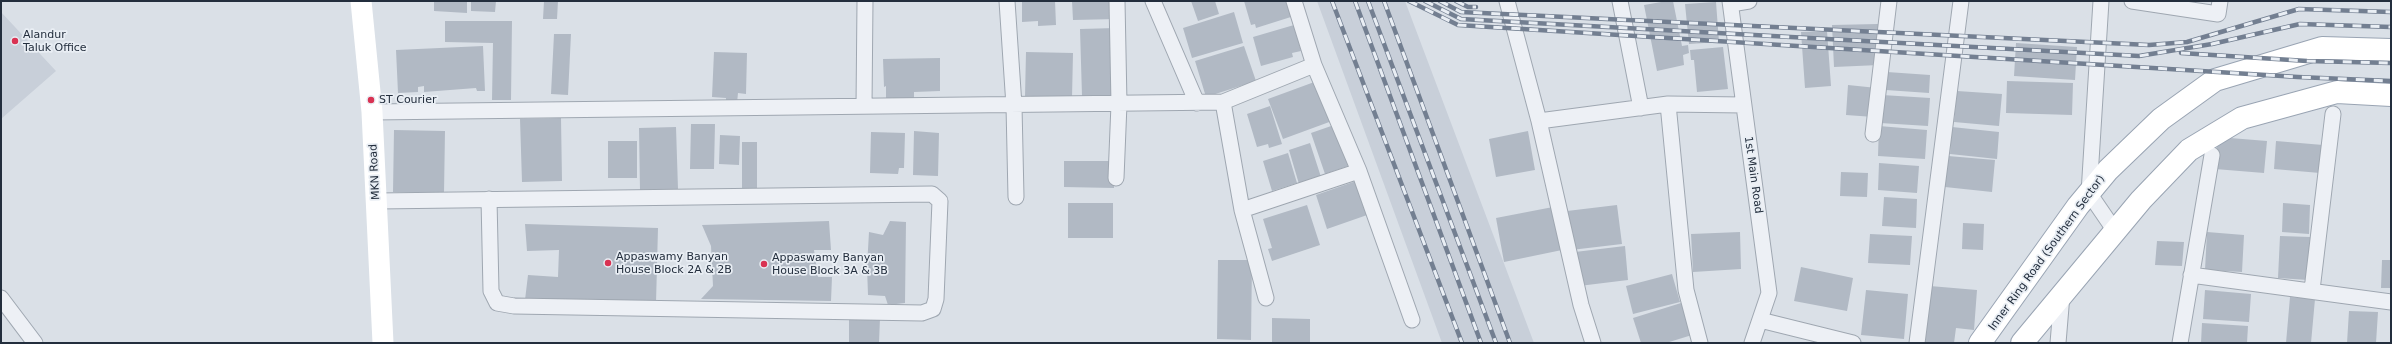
<!DOCTYPE html>
<html>
<head>
<meta charset="utf-8">
<style>
	body { margin:0 }
	#map { position:relative; width:2392px; height:344px; overflow:hidden; background:#dae0e7; font-family:"DejaVu Sans",sans-serif }
	canvas { display:block }
	.frame { position:absolute; inset:0; border:2px solid #232e3d; pointer-events:none }
</style>
</head>
<body>
<div id="map">
<canvas width="2392" height="344"></canvas>
<div class="frame"></div>
</div>
<script>
const g = document.querySelector('canvas').getContext('2d');
g.lineJoin = 'round';
function fill(path, color) { g.fillStyle = color; g.fill(path, 'evenodd'); }
function trace(path, color, width, dash) { g.strokeStyle = color; g.lineWidth = width; g.lineCap = dash ? 'butt' : 'round'; g.setLineDash(dash || []); g.stroke(path); }
function drawText(font, color, halo, rows, align = 'center') {
  g.font = font + ' "DejaVu Sans",sans-serif'; g.lineWidth = 3.5; g.setLineDash([]); g.textBaseline = 'middle'; g.strokeStyle = halo; g.fillStyle = color; for (const [text, x, y, turn = 0] of rows) {
    g.save(); g.translate(x, y); g.rotate((+turn || 0) * Math.PI / 180); g.textAlign = isNaN(turn) ? turn : align; if (halo) g.strokeText(text, 0, 0); g.fillText(text, 0, 0); g.restore();
  }
}
fill(new Path2D(`
	M1317 1H1405L1534 343H1442Z
	M1 12 56 71 1 119Z`), '#c8cfd9');
fill(new Path2D(`
	M434 1H467V13L434 11Z
	M471 1H496L495 12 471 11Z
	M544 1H558L557 19H543Z
	M1022 1H1055L1056 25 1038 26V21L1022 22Z
	M1072 1H1116L1117 19 1073 20Z
	M1191 1H1215L1219 14 1198 21Z
	M1244 1H1290L1294 16 1256 28 1255 24 1251 25Z
	M1667 1H1673L1682 46 1688 45 1689 53 1683 55 1684 65 1657 71 1644 5Z
	M1716 2 1719 42 1689 44 1685 4Z
	M1234 12 1243 43 1192 58 1183 28Z
	M445 21H512L511 100H492L493 43 445 42Z
	M1878 24 1879 65 1834 67 1832 25Z
	M1294 25 1301 51 1292 53 1293 57 1261 66 1253 37Z
	M1116 28 1118 95 1082 96 1080 29Z
	M1827 31 1831 86 1805 88 1801 32Z
	M554 34H571L568 95 551 94Z
	M2016 43 2077 47 2075 80 2014 76Z
	M483 46 485 91H477L476 88 424 92V86L418 87V92L398 93 396 50Z
	M1244 46 1256 81 1206 97 1195 61Z
	M1723 47 1728 89 1697 92 1694 60H1691L1690 50Z
	M714 52 747 53 746 94 738 93 737 103H726V98L712 97Z
	M1026 52 1073 53 1072 98 1025 97Z
	M940 58V91L914 92V98H886V86L884 87 883 59Z
	M1887 72 1930 75 1929 93 1886 90Z
	M1317 81 1332 121 1283 139 1268 99Z
	M2007 81 2073 83 2072 115 2006 113Z
	M1848 85 1877 88 1874 117 1846 115Z
	M1957 91 2002 94 1999 126 1954 122Z
	M1882 95 1930 98 1928 126 1880 123Z
	M1270 106 1282 144 1269 148 1268 144 1257 147 1247 114Z
	M561 118 562 181 522 182 520 119Z
	M691 124H715L714 169H690Z
	M1334 125 1348 166 1325 174 1311 133Z
	M1879 126 1927 130 1925 159 1878 156Z
	M676 127 678 189 640 190 639 128Z
	M1952 127 1999 132 1997 159 1950 154Z
	M394 130 445 131 444 193 393 192Z
	M914 131 939 133 938 176 913 175Z
	M1528 131 1535 170 1496 177 1489 139Z
	M871 132 905 133 904 168H899L898 174 870 173Z
	M720 135 740 136 739 165 719 164Z
	M2218 137 2267 141 2264 173 2215 169Z
	M608 141H637V178H608Z
	M2276 141 2323 145 2320 173 2274 169Z
	M742 142H757V190H742Z
	M1310 143 1321 177 1299 184 1289 150Z
	M1288 153 1297 183 1272 191 1263 161Z
	M1948 156 1995 160 1992 192 1945 187Z
	M1064 161H1115L1114 188 1064 187Z
	M1879 163 1919 166 1917 193 1878 190Z
	M1841 172 1868 173 1867 197 1840 196Z
	M1359 180 1370 214 1327 229 1316 195Z
	M1884 197 1917 199 1916 228 1882 226Z
	M1068 203H1113V238H1068Z
	M2283 203 2310 205 2309 234 2282 232Z
	M1307 205 1320 245 1272 261 1268 249 1272 248 1263 219Z
	M1617 205 1622 244 1571 250 1567 211Z
	M1553 207 1562 250 1504 262 1496 218Z
	M829 221 831 250H814L818 277H832L831 301 701 299 713 286 711 246 702 225Z
	M890 221 906 222 905 303 888 305 885 296 868 295 867 267 869 232 883 235Z
	M1963 223 1984 224 1983 250 1962 249Z
	M525 224 658 228 656 303 525 300 528 275 558 277 559 250 527 251Z
	M1740 232 1741 269 1693 272 1691 234Z
	M2207 232 2244 235 2242 272 2205 270Z
	M1870 234 1912 236 1910 265 1868 263Z
	M2280 236 2310 237 2308 280 2278 278Z
	M2157 241 2184 242 2182 266 2155 265Z
	M1625 246 1628 280 1579 286 1575 252Z
	M1218 260H1252L1251 340 1217 339Z
	M2382 260H2391V288H2381Z
	M1801 267 1853 278 1847 311 1794 301Z
	M1672 274 1680 302 1633 314 1626 286Z
	M1930 286 1977 290 1974 330 1956 328 1954 343H1925Z
	M1866 290 1908 294 1904 339 1861 335Z
	M2205 290 2251 294 2249 322 2203 319Z
	M2290 297 2315 299 2311 343H2286Z
	M1681 303 1692 335 1666 343H1641L1633 318Z
	M2349 311 2378 312 2376 343H2347Z
	M849 317 880 318 879 343H849Z
	M1272 318 1310 319V343H1272Z
	M2202 323 2248 326 2247 343H2201Z`), '#b1b9c4');
const street = new Path2D(`
	M1007 1 1014 106 1016 197
	M1153 1 1197 103
	M1294 1 1314 65 1359 171 1412 320
	M1507 1 1539 121 1581 305 1593 343
	M1620 1 1641 108
	M1730 1 1769 293 1752 343
	M2101 1 2089 193 2115 231
	M2132 1 2218 14 2220 1
	M1731 4 1749 1
	M1223 102 1242 210 1266 298
	M1668 104 1686 290 1700 343
	M864 106 865 1
	M372 112 1223 102 1314 65
	M1539 121 1668 104 1743 105
	M1873 134 1889 1
	M1116 178 1119 104 1117 1
	M377 201 932 194 940 201 936 299 933 309 922 313 514 306 497 303 491 291 489 199
	M1242 210 1359 171
	M2191 275 2391 302
	M2312 290 2333 114
	M1 298 35 343
	M1760 320 1853 343
	M1917 343 1961 1
	M2058 343 2062 295
	M2180 343 2212 155`);
const primary = new Path2D(`
	M1980 343 2078 206 2108 170 2161 119 2215 80 2322 48 2391 50
	M2022 343 2141 200 2189 150 2242 118 2337 92 2391 95`);
trace(street, '#9fa7b1', 17);
trace(primary, '#99a4b3', 24);
trace(street, '#edf0f5', 15);
trace(new Path2D(`
	M361 1 372 112 383 343`), '#fff', 21);
trace(primary, '#fff', 22);
const rail = new Path2D(`
	M1332 1 1462 343
	M1355 1 1481 343
	M1368 1 1496 343
	M1384 1 1510 343
	M1409 1 1458 25 2298 77 2391 81
	M1425 1 1461 19 2139 56 2212 44 2300 24 2391 27
	M1440 1 1461 12 2149 45 2187 42 2299 9 2391 12
	M1456 1 1468 7H1476
	M2181 53 2307 61 2391 63`);
trace(rail, '#737f91', 4.5);
trace(rail, '#e9eef4', 3, [9]);
for (const [x, y, r, color] of [
	[15,41,4,"#d93252"],
	[371,100,4,"#d93252"],
	[608,263,4,"#d93252"],
	[764,264,4,"#d93252"]
]) { const dot = new Path2D(); dot.arc(x, y, r, 0, 2 * Math.PI); g.fillStyle = color; g.fill(dot); trace(dot, '#e9eef4', 1.5); }
drawText('11px', '#232e3d', '#e9eef4', [
	["Alandur",23,35],
	["Taluk Office",23,48],
	["ST Courier",379,100],
	["Appaswamy Banyan",616,257],
	["House Block 2A & 2B",616,270],
	["Appaswamy Banyan",772,258],
	["House Block 3A & 3B",772,271]
], 'left');
drawText('11px', '#232e3d', '#e9eef4', [
	["MKN Road",375,172,-93],
	["1st Main Road",1753,175,82],
	["Inner Ring Road (Southern Sector)",2047,253,-54]
]);
</script>
</body>
</html>
